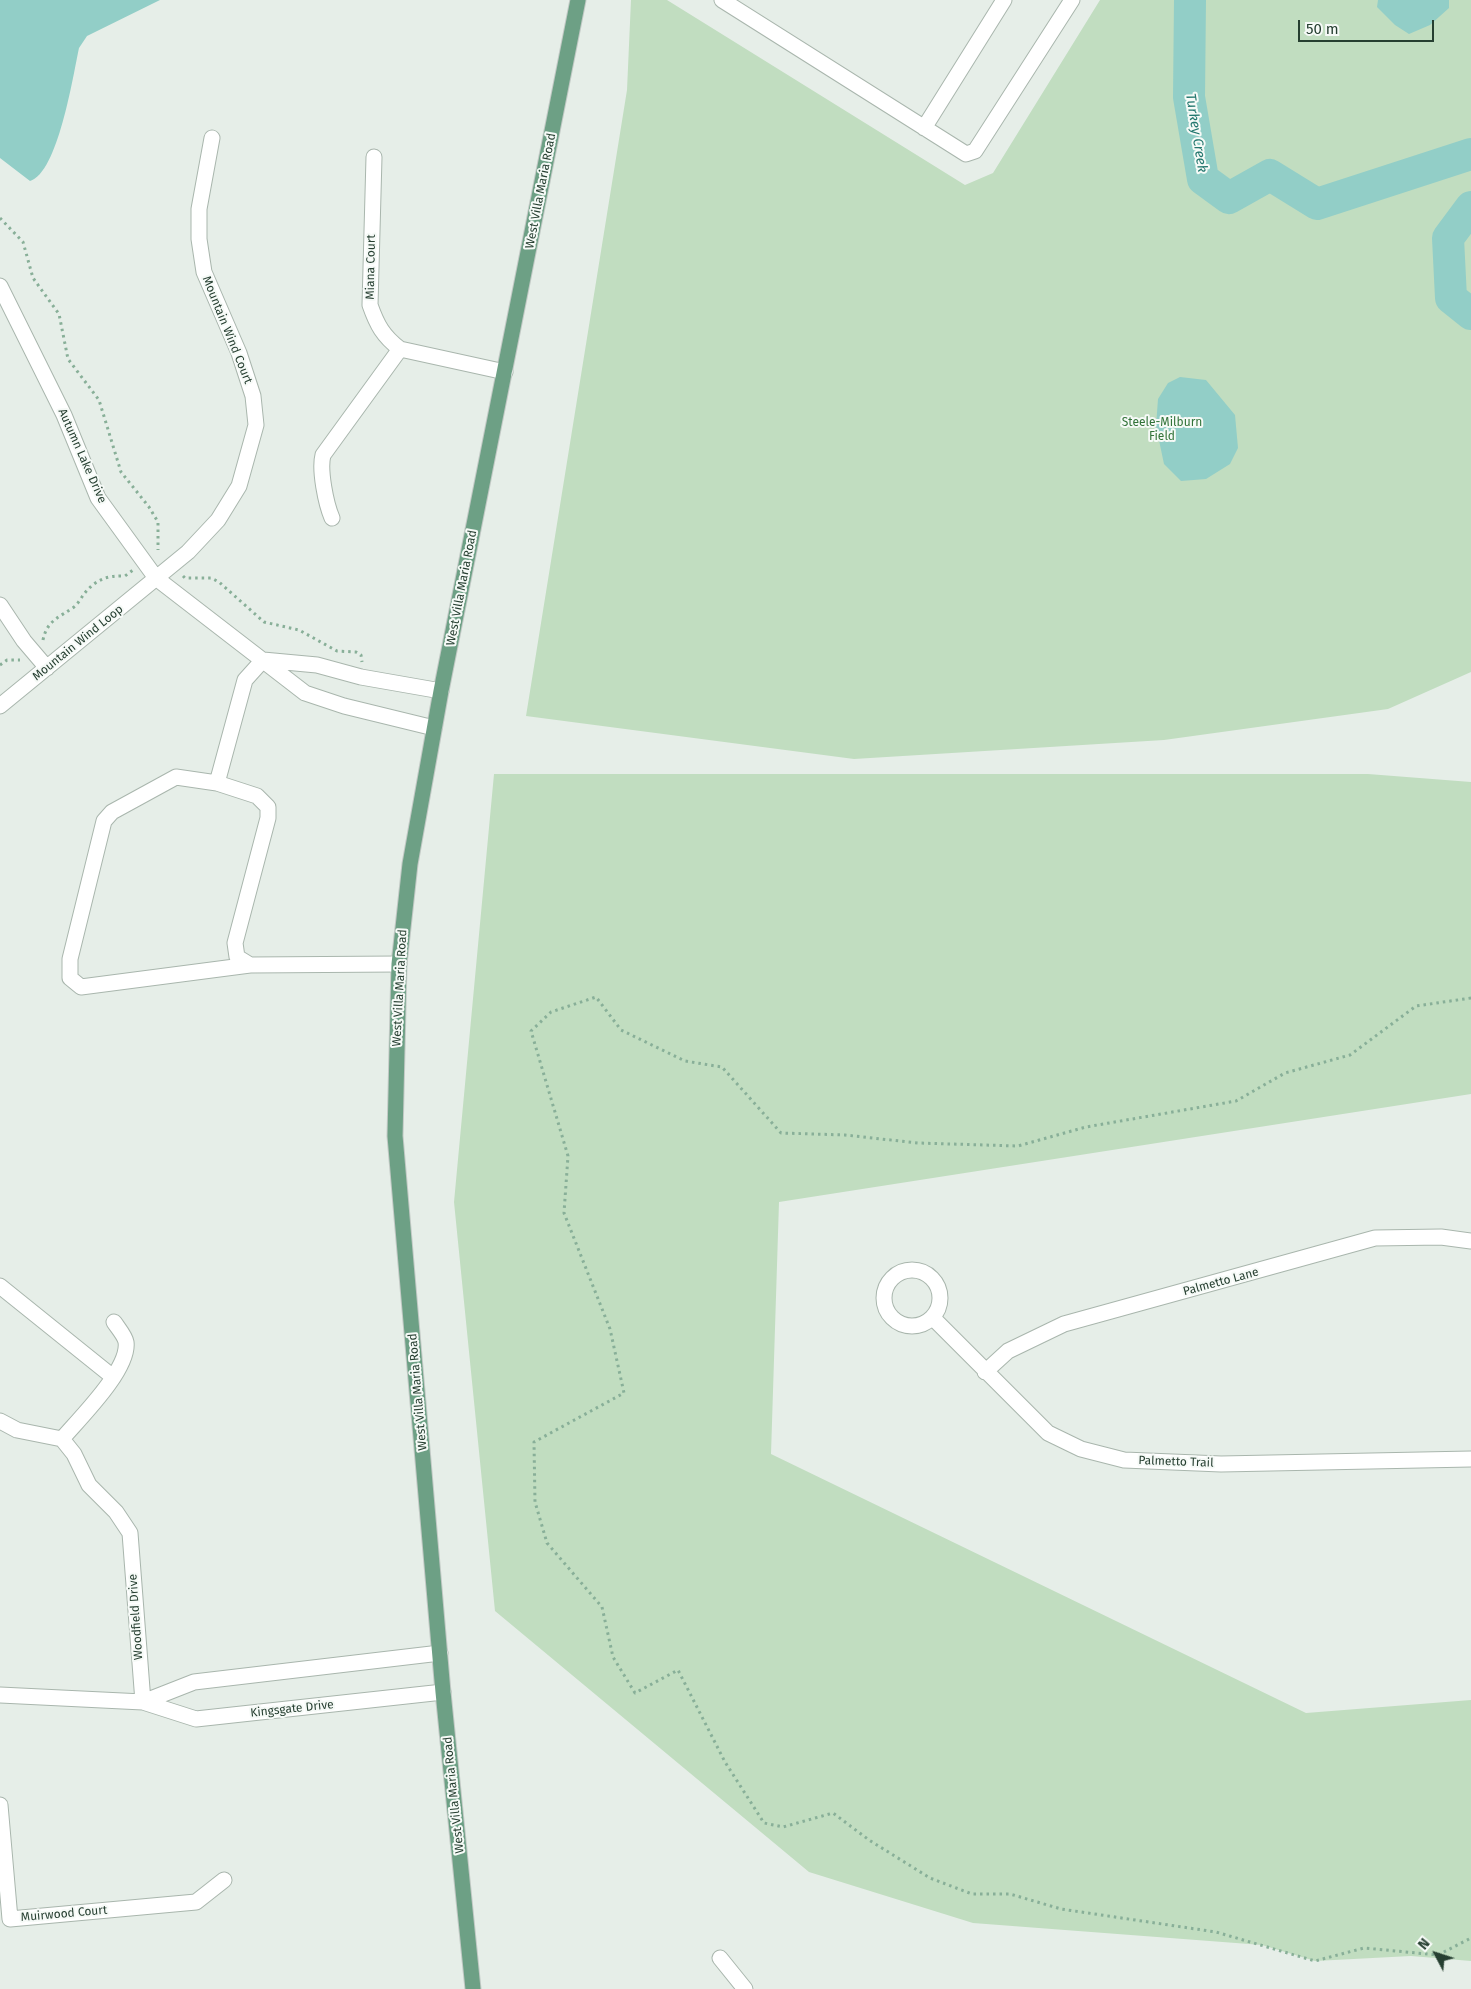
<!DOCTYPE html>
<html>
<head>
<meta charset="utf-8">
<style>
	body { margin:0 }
	#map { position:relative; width:1471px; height:1989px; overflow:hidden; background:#e6eee8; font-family:"Fira Sans",sans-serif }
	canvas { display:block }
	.north { position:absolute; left:1411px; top:1929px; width:50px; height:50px; -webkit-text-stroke:4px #f6faf7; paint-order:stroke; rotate:310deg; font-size:14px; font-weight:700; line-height:20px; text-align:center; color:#263f31 }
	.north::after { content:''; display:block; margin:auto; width:18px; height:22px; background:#263f31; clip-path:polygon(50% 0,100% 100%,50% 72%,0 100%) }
	.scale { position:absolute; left:1298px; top:20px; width:136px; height:22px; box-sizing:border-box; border:2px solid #263f31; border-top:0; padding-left:6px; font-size:15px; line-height:18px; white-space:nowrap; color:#263f31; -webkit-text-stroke:4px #f6faf7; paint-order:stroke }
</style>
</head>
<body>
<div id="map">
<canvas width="1471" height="1989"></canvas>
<div class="north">N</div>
<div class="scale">50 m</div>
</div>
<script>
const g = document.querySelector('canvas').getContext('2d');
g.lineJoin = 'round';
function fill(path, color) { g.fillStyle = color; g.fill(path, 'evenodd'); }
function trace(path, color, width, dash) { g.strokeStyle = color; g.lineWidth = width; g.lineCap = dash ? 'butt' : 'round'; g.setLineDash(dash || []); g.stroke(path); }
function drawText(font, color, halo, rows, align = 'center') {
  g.font = font + ' "Fira Sans",sans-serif'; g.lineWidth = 4; g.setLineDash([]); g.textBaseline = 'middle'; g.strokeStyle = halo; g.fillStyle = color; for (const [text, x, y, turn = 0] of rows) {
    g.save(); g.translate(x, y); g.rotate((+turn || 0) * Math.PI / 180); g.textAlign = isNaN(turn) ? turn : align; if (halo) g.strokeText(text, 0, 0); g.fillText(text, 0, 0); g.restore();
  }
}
fill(new Path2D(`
	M631 0H667L965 185 993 173 1100 0H1471V672L1388 709 1164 740 854 759 526 716 627 90Z
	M494 774H1368L1471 782V1094L779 1202 771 1454 1306 1713 1471 1700V1961L1411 1956 1315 1961 1262 1945 973 1923 809 1872 495 1611 454 1202Z`), '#c1ddc0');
fill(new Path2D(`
	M0 0H160L87 36 79 48C73 76 58 173 30 181L0 158Z
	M1378 0H1449V8L1430 25 1409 34 1395 25 1377 7Z
	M1180 377 1206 380 1235 415 1238 448 1230 464 1206 479 1181 481 1164 464 1156 426 1158 399 1168 383Z`), '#92cec7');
trace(new Path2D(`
	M1190 0 1189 97 1203 179 1229 198 1270 175 1317 204 1471 154
	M1471 207 1448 238 1451 298 1471 314`), '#92cec7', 32);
const minor = new Path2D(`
	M722 0 966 154 975 151 1072 0
	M924 128 1004 0
	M374 157 370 305C377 325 383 336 400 349L505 372
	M0 286 64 415 98 498 156 578 305 693 344 706 434 728
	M332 518C326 504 319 470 323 455L400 349
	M0 605 24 641 47 668
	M263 660 245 680 217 783 257 796 268 807V818L235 943 237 957 250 965 399 964
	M263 660 317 665 361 677 441 691
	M0 706 188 552 218 520 239 486 256 425 253 396 239 353 204 272 199 239V209L212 138
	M217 783 176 777 112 812 104 821 70 959V978L81 987 250 965
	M884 1298a28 28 0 1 1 56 0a28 28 0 1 1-56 0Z
	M0 1286 113 1377
	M933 1318 1048 1433 1081 1449 1124 1460 1221 1464 1471 1459
	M985 1372 1008 1351 1064 1324 1375 1238 1441 1237 1471 1241
	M0 1421 17 1430 62 1439 74 1454 89 1485 116 1512 130 1533 143 1702
	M62 1439C79 1419 130 1369 126 1342 125 1336 118 1328 114 1322
	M0 1695 143 1702 196 1719 443 1692
	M143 1702 194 1682 440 1653
	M0 1805 10 1919 196 1902 224 1880
	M720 1958 745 1989`);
const major = new Path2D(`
	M473 1989 443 1692 395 1136 399 964 410 864 441 691 578 0`);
trace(minor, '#a9b6ad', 17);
trace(major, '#c2c9c5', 17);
trace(new Path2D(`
	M0 218 23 242 33 278 59 314 68 359 99 400 121 472 149 507 158 522V550
	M183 576 185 578H211L219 582 264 622 299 630 337 651 356 652 361 655 362 662
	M43 640C47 620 60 617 74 607 78 604 81 598 84 594 95 580 107 575 125 576L133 570
	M0 665 7 660H20
	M1471 998 1416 1006 1350 1055 1285 1073 1236 1101 1086 1127 1018 1146 918 1143 845 1135 781 1133 722 1067 685 1061 621 1030 596 997 551 1012 531 1031 568 1156 564 1213 610 1329 624 1393 534 1442 535 1502 547 1543 602 1607 613 1657 635 1693 678 1670 725 1762 764 1823 783 1827 833 1813 869 1840 930 1878 972 1894H1010L1061 1909 1216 1932 1315 1961 1364 1948 1438 1955 1471 1938`), '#88af98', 3, [2.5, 4]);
trace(minor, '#fff', 15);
trace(major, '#6da085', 15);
drawText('12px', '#263f31', '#f6faf7', [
	["West Villa Maria Road",541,191,-79],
	["Miana Court",371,267,-89],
	["Mountain Wind Court",227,330,68],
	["Autumn Lake Drive",82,456,66],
	["West Villa Maria Road",462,588,-79],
	["Mountain Wind Loop",78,643,-39],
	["West Villa Maria Road",400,988,-87],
	["Palmetto Lane",1221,1282,-15],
	["West Villa Maria Road",418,1392,-95],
	["Palmetto Trail",1176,1462,2],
	["Woodfield Drive",136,1617,-94],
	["Kingsgate Drive",292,1709,-6],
	["West Villa Maria Road",454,1795,-96],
	["Muirwood Court",64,1914,-5]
]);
drawText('12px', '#327339', '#f6faf7', [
	["Steele-Milburn",1162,423],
	["Field",1162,437]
]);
drawText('italic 14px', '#23776e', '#f6faf7', [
	["Turkey Creek",1196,133,81]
]);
</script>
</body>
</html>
